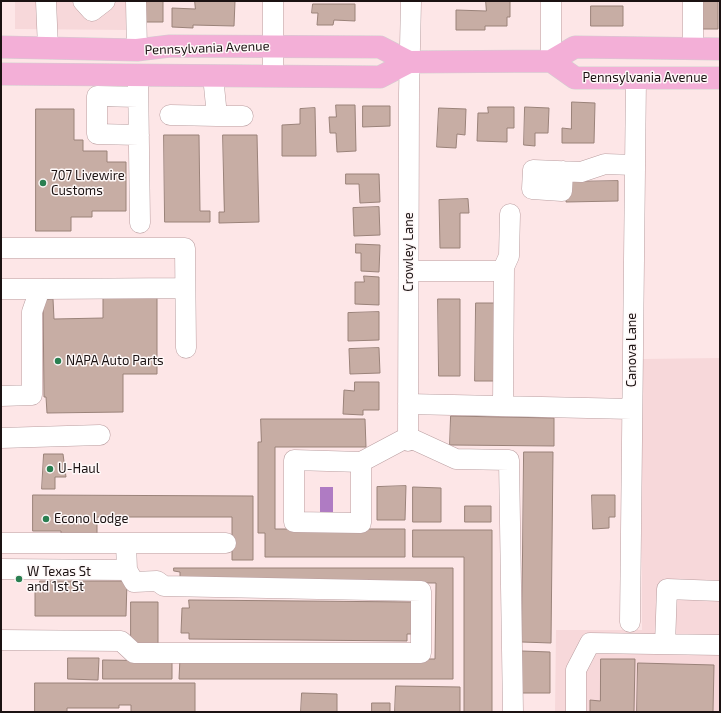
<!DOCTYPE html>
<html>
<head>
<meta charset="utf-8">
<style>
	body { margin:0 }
	#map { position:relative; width:721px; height:713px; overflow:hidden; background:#fde6e7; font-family:"Exo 2",sans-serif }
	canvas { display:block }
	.frame { position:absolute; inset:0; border:2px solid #1b1212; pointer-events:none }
</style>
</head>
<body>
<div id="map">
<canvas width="721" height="713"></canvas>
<div class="frame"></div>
</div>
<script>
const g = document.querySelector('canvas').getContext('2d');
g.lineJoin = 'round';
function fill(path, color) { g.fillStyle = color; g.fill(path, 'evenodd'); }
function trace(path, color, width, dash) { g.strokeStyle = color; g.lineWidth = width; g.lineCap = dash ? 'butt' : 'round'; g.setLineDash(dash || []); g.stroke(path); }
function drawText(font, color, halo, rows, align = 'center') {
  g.font = font + ' "Exo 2",sans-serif'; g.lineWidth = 3; g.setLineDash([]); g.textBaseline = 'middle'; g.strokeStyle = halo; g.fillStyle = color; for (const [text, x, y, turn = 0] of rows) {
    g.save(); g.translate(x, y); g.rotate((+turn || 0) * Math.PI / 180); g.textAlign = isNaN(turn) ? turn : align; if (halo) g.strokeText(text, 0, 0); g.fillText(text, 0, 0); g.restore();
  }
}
fill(new Path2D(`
	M15 1H129V30L15 29Z
	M720 358V712H555L556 630H642L641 359Z`), '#f7d8da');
fill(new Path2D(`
	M320 487H333V514H320Z`), '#af7bc3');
const building = new Path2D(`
	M145 1H163V22H145Z
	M195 1H235L234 26 193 25V28L172 27V8L195 9Z
	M486 1H510V17H507V26H485V30H456V10L486 11Z
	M702 1H718V29H702Z
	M313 4H355V21L334 20 333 25H317L318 13H312Z
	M591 6H623V26H591Z
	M572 102 595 103 594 143H562V128L571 129Z
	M336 105H355L356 151 337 152 336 133H330L329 117H336Z
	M363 106H390V126L363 127Z
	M488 107H514V128H507V142L477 141 478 113H488Z
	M525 107 549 108 548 133H535V146L524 145Z
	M315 108 316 156H282V125L300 124V109Z
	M439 108 466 109 465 135 457 134 456 148 437 147Z
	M36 109H74V140H83V151H107V162H126V211H92V217H71V231H36Z
	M164 135H199L200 211H210V222H165Z
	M223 135H257L259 222 219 223V212H224Z
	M346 174H379L380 202 360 203 359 184H346Z
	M618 181V201L566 202V182Z
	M468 199 469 213H460V248H440L439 200Z
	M379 207 380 235 354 236 353 208Z
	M356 244 380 245 379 272 361 271V253H356Z
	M364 276 379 277V305L355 304V282H364Z
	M157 297V374H123V412L47 413 46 397H44L43 300 53 299 54 319 103 318V298Z
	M438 299H460V376H439Z
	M476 303H496V381H475Z
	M379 312V340L348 341V313Z
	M379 348 380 373 350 374 349 349Z
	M355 382H379V410H363V415L343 414 344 390 354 391Z
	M451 416 554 418V446L450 445Z
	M261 419H365L366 447H275V529H405V557H265V533H258V442H261Z
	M524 452H553L551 643 522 642Z
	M44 454H63L66 477H55V489H42Z
	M406 486 405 520H377V487Z
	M413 487 441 488V522H413Z
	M33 495 253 496V560H232V517H97V537L61 534V531H33Z
	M592 495H615V517H609V528L593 529Z
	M465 506H491V522H465Z
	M413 530H492V712H464V557H413Z
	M174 568H453V679H179L180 658 435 659 436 583 180 582V572L174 571Z
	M40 581H127L126 616H35V590H40Z
	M189 600 413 602V634H407V641L189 639V633H181L182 608H189Z
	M131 602H158V644H131Z
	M522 651 550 652V693H522Z
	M68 658H99L98 680 68 679Z
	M601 659H635L634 712H590V700L600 701Z
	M103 660 172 661V679H103Z
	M638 663 714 665 713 712H637Z
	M35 683H195V712H131V705H119V708H67V712H35Z
	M396 686 460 687V712H395Z
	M302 693 337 694V712H301Z
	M372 703H390V712H372Z`);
fill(building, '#c7ada4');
trace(building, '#9a8279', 1);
const minor = new Path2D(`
	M46 1 48 48
	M83 1 92 11 105 1
	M136 1 137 50
	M693 48V1
	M551 61V1
	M138 75 140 223
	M213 76 217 116H243
	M273 76V1
	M138 97 97 96V134L139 135
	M170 115 217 116
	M563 171 562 191 532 189 533 170 581 172 605 164 634 165
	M1 248H185L186 348
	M409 271H504
	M1 289H40L32 312V395L1 396
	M40 289 185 288
	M408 404 632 409
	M503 406 504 267 509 256 510 214
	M1 438 100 435
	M408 441 409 93 411 1
	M361 462V523L294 522V460L361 462 408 437 456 459 509 460 513 712
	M1 543H226
	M1 569 127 570
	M630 622 636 78
	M1 640 121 641 134 653H421V591L164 586 157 581 134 582 127 570 126 543
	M665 644 667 589 720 591
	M576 712V670L590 643 720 645`);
const major = new Path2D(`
	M1 47 137 50 170 46 380 47 409 62
	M551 61 575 78H720
	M1 74 380 77 409 62 551 61 575 47 720 49`);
trace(minor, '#ba9ea0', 21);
trace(major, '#d1d0d0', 23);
trace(minor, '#fff', 20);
trace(major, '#f3afd7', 22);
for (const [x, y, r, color] of [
	[43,183,4,"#2a7f51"],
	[58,361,4,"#2a7f51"],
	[50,469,4,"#2a7f51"],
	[46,519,4,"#2a7f51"],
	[19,579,4,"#2a7f51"]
]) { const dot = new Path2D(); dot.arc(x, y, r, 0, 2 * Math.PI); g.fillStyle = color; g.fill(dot); trace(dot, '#fef8f8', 1.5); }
drawText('13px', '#1b1212', '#fef8f8', [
	["Pennsylvania Avenue",207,48,-2],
	["Pennsylvania Avenue",645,78],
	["Crowley Lane",409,252,-90],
	["Canova Lane",632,350,-90]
]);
drawText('13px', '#1b1212', '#fef8f8', [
	["707 Livewire",51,176],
	["Customs",51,191],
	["NAPA Auto Parts",66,361],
	["U-Haul",58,469],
	["Econo Lodge",54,519],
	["W Texas St",27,572],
	["and 1st St",27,587]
], 'left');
</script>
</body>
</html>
